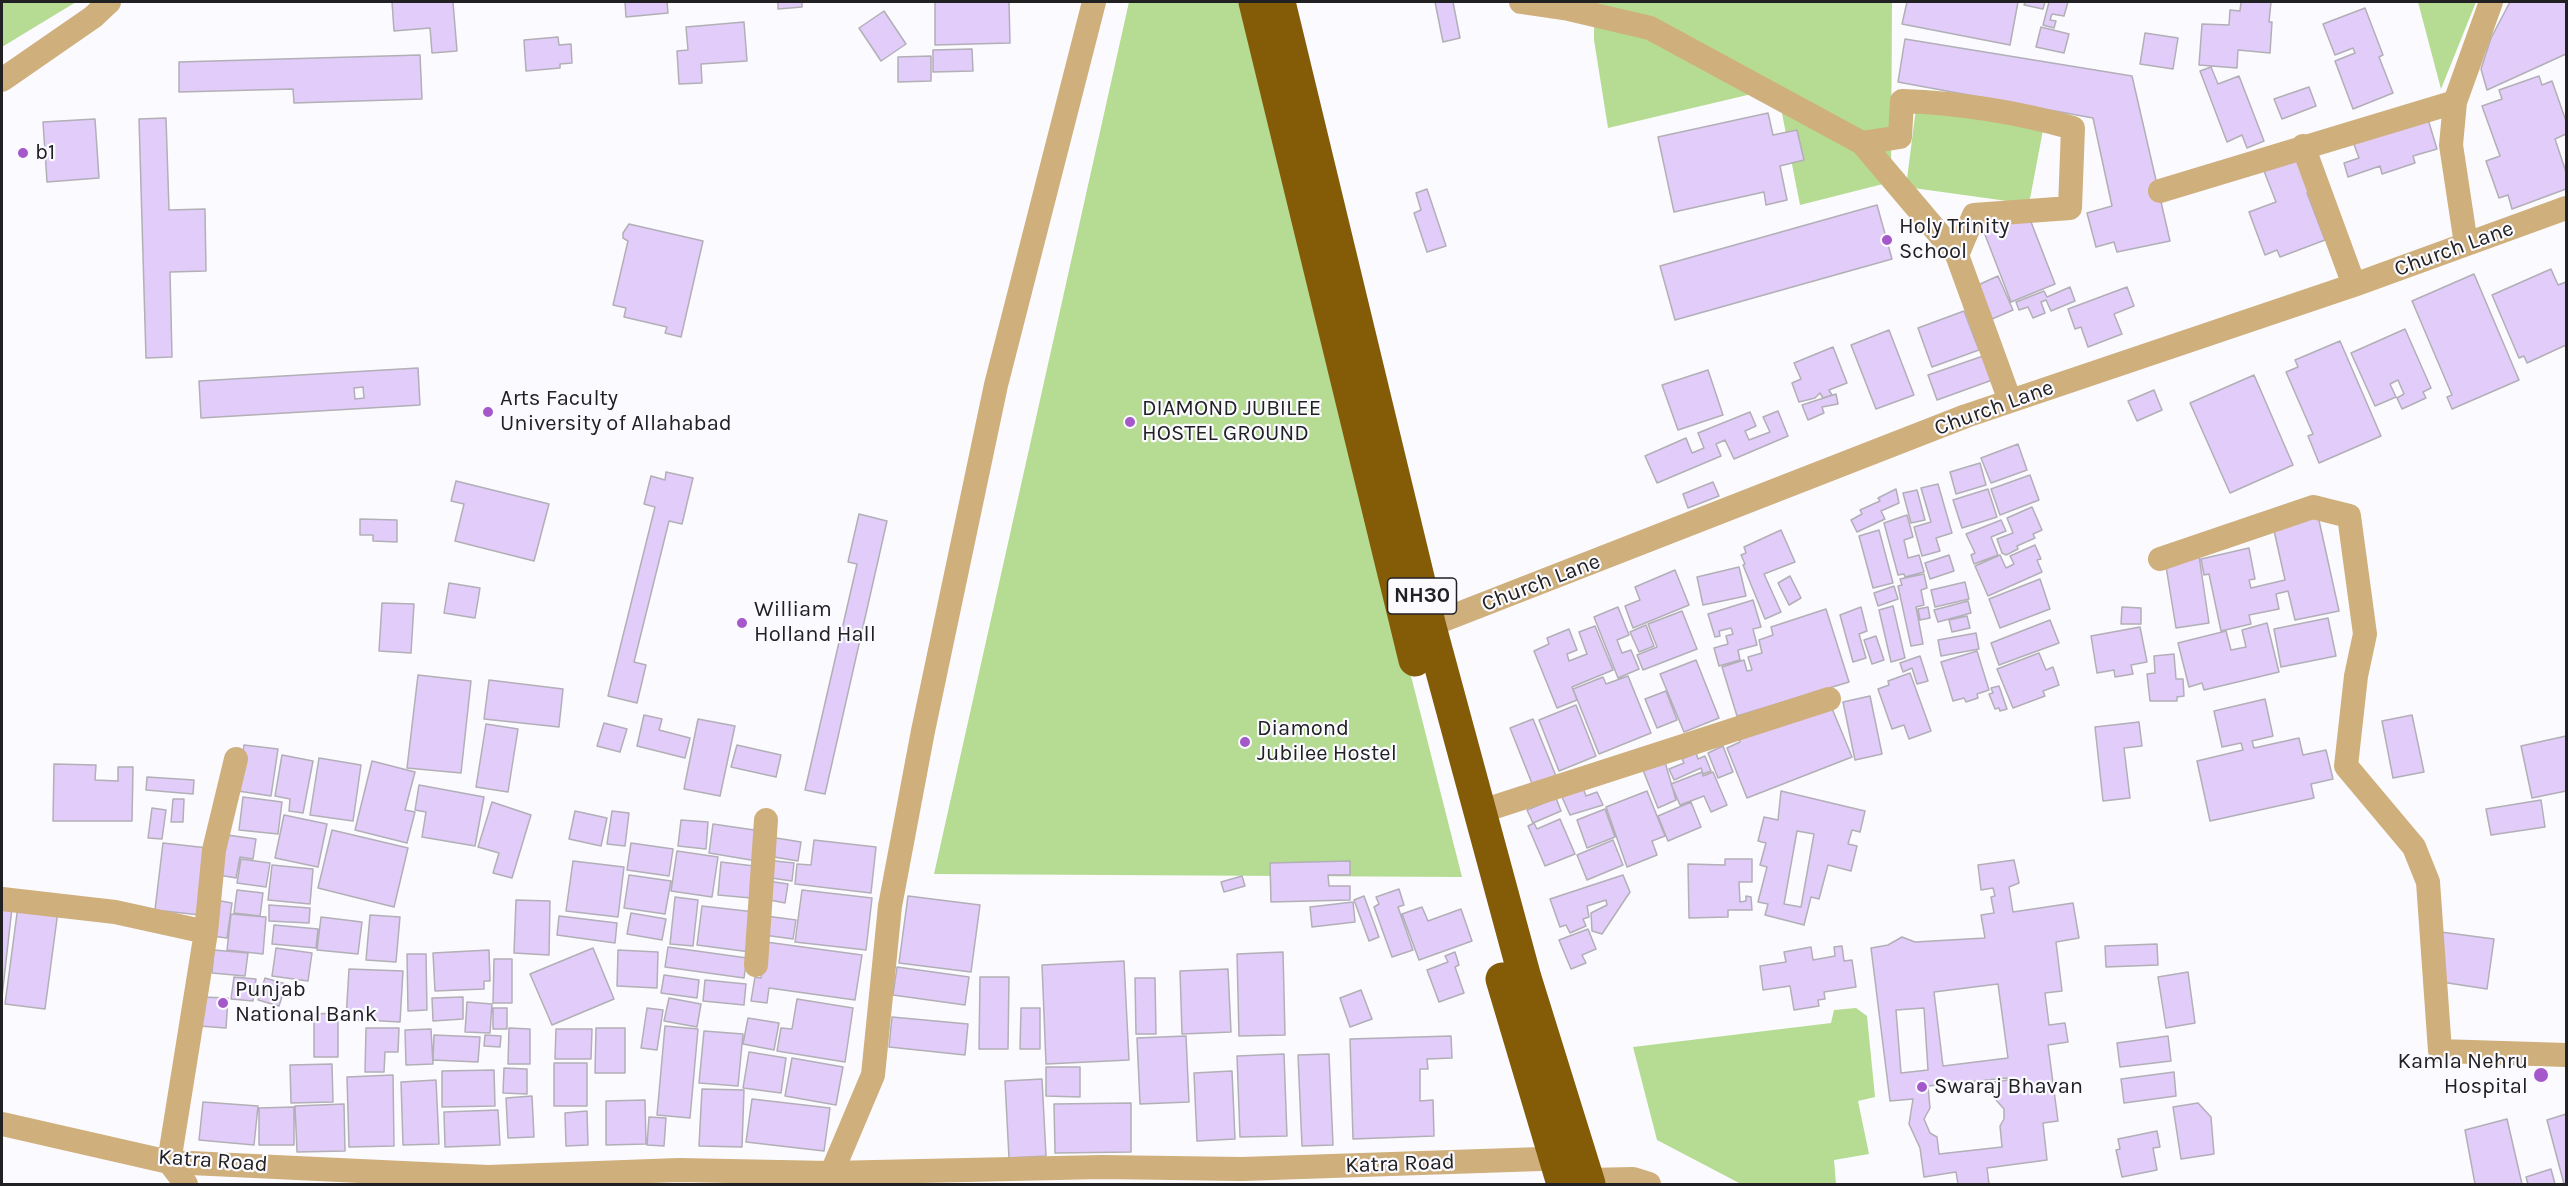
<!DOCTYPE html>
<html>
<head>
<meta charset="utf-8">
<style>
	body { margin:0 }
	#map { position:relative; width:2568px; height:1186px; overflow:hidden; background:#fbfaff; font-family:Karla,sans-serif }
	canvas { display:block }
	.frame { position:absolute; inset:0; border:3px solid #212023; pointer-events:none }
</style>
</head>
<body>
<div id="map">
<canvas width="2568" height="1186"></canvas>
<div class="frame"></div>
</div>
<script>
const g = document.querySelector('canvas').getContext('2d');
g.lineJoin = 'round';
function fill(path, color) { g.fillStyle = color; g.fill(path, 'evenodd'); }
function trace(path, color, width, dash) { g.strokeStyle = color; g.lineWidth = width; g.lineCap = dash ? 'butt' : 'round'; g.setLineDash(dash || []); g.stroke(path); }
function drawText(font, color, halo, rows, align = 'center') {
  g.font = font + ' Karla,sans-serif'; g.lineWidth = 4.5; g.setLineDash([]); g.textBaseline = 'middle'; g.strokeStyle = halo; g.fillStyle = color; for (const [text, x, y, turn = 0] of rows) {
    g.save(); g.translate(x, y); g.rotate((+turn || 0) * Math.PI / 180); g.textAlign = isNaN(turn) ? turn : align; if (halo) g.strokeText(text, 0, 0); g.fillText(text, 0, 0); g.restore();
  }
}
fill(new Path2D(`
	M2 2H76L2 47Z
	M1129 2H1240L1462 877 934 874Z
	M1594 2H1892L1891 182 1800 205 1777 88 1608 128 1594 40Z
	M2418 2H2476L2441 89Z
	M1916 108 2043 130 2029 204 1906 187Z
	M1856 1008 1867 1016 1875 1097 1858 1101 1869 1154 1834 1160 1836 1184H1741L1657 1140 1633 1047 1831 1023 1834 1010Z`), '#b5dc92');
const building = new Path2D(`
	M392 2H453L457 51 432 53 430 28 394 31Z
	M625 2H667L668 13 626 17Z
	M778 2H802V7L778 9Z
	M935 2H1009L1010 43 935 45Z
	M1435 2H1453L1460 38 1443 42Z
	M1907 2H2018L2010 45 1902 24Z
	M2025 2H2045L2043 9 2024 5Z
	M2049 2H2068L2064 16 2052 14 2050 20 2056 21 2054 28 2043 25Z
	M2241 2H2271L2269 22H2272L2270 53 2238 50 2237 68 2199 65 2202 24 2229 25 2230 10 2240 11Z
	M2510 2H2566V54L2487 90 2481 69 2491 38Z
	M2365 8 2383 55 2379 57 2393 93 2353 109 2335 61 2355 53 2353 48 2335 55 2323 24Z
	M884 11 906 44 881 61 859 28Z
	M744 22 747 61 701 64 702 83 679 84 677 51 688 50 686 27Z
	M2041 27 2069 34 2064 53 2036 47Z
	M2145 33 2178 38 2173 69 2140 64Z
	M558 37 559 45 571 44 572 63 560 64V68L526 71 524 40Z
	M1905 39 2132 76 2170 241 2117 252 2114 242 2096 247 2087 213 2112 206 2093 118 1898 82Z
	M972 49 973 71 933 72V50Z
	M420 55 422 99 294 103 293 89 179 92V62Z
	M931 56V81L898 82V57Z
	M2211 67 2218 84 2239 76 2264 141 2247 148 2242 135 2227 142 2200 71Z
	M2539 76 2542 85 2552 81 2566 121V134L2555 139 2566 172V189L2512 209 2508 195 2499 198 2486 161 2500 156 2482 106 2502 99 2499 90Z
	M2309 87 2316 106 2282 119 2274 99Z
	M1768 113 1773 135 1797 130 1804 160 1780 166 1787 200 1766 205 1764 192 1674 212 1658 137Z
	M2427 116 2437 149 2413 156 2415 163 2382 174 2380 166 2348 177 2344 163 2359 158 2352 139Z
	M166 118 169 210 205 209 206 271 170 272 172 357 146 358 139 119Z
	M95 119 99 178 47 182 43 122Z
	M2297 158 2315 190 2307 193 2325 240 2280 257 2277 250 2265 255 2249 212 2276 202 2264 171Z
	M1427 189 1446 246 1427 252 1414 213 1421 210 1416 193Z
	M1877 205 1892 259 1675 320 1660 266Z
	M2026 209 2055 284 2011 302 1982 227Z
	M629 224 703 241 681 337 665 333 667 327 624 317 626 308 613 305 628 241 623 238V233Z
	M2551 269 2558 285 2566 282V345L2527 363 2524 356 2519 358 2492 295Z
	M2474 274 2519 380 2452 409 2447 397 2452 395 2412 301Z
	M1998 276 2013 310 1992 319 1978 285Z
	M2070 287 2075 301 2051 311 2046 300 2041 302 2045 313 2033 318 2028 307 2019 310 2016 302 2044 291 2047 297Z
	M2127 287 2134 306 2114 314 2122 334 2088 347 2081 327 2075 329 2068 309Z
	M1964 311 1979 350 1932 367 1918 328Z
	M2405 329 2431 388 2423 392 2426 398 2402 409 2397 398 2404 394 2398 380 2390 384 2396 397 2375 406 2351 353Z
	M1889 330 1914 395 1876 409 1851 345Z
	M2340 341 2381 436 2319 463 2308 436 2313 434 2286 372 2298 367 2295 360Z
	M1833 347 1847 383 1829 390 1832 395 1823 398 1820 393 1815 398 1799 402 1792 383 1801 379 1794 363Z
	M1986 355 1995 379 1937 400 1928 375Z
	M418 368 420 405 201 418 199 381ZM363 387 364 398 355 399 354 388Z
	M1708 370 1723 415 1678 430 1662 385Z
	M2254 375 2293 465 2230 493 2190 403Z
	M2154 390 2162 410 2137 421 2128 401Z
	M1836 394 1838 404 1822 407 1824 413 1808 420 1802 405Z
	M1778 411 1788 436 1734 459 1725 440 1716 444 1721 456 1657 483 1645 456 1686 438 1692 453 1704 448 1698 433 1750 412 1756 426 1745 431 1749 440 1770 432 1763 417Z
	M2018 444 2027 470 1991 483 1981 458Z
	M1980 463 1986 485 1956 494 1950 472Z
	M666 472 693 478 682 524 669 521 634 662 646 665 637 703 608 696 655 507 644 504 651 476 665 480Z
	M2030 475 2039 500 2000 515 1991 489Z
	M456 481 549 504 534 561 455 541 464 504 451 501Z
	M1713 482 1719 496 1688 508 1683 494Z
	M1938 484 1952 533 1936 538 1940 551 1922 556 1914 527 1931 522 1921 488Z
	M1896 489 1899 503 1881 511 1885 519 1857 532 1851 520 1862 514 1860 510 1880 501 1878 498Z
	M1988 489 1997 517 1962 528 1953 500Z
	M1917 490 1925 520 1911 523 1903 493Z
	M2032 507 2042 530 2033 534 2035 538 2017 546 2018 549 2006 555 2002 553 1997 539 2013 533 2007 518Z
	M859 514 887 521 825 794 805 790 857 564 848 562Z
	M1907 515 1913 537 1904 540 1908 558 1919 555 1924 572 1905 577 1904 574 1898 575 1884 523Z
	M2318 516 2339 611 2295 620 2288 591 2276 594 2279 609 2249 615 2251 624 2221 631 2209 574 2204 575 2201 559 2249 548 2255 579 2249 580 2251 588 2285 580 2273 526Z
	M360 519 397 520V542L373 541V535H360Z
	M2001 520 2006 531 1991 537 1998 555 1974 564 1971 555 1975 553 1966 534Z
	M1781 530 1795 562 1764 574 1781 612 1765 619 1743 565 1745 564 1741 555 1746 553 1744 547Z
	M1879 530 1893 583 1873 588 1859 536Z
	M2035 545 2041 559 2037 560 2042 572 1988 596 1975 566 2000 555 2006 568 2014 564 2010 556Z
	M2163 548 2199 556 2209 623 2176 628Z
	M1949 555 1954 571 1930 579 1925 563Z
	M1739 567 1746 596 1703 605 1697 577Z
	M1675 570 1689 605 1633 628 1625 606 1640 600 1635 587Z
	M1924 574 1927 588 1921 590 1924 605 1916 607 1923 644 1911 646 1898 586 1902 585 1900 579Z
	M1790 576 1801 598 1789 605 1778 583Z
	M2040 579 2050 609 2000 628 1989 599Z
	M1965 582 1969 599 1935 607 1931 590Z
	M449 583 480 588 475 618 444 613Z
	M1894 586 1898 599 1878 606 1874 593Z
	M1753 600 1761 627 1753 629 1757 645 1738 650 1740 660 1719 666 1714 648 1728 644 1726 636 1733 634 1731 628 1719 631 1720 636 1715 637 1708 614Z
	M1968 601 1971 613 1938 622 1934 610Z
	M382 603 414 604 411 653 379 651Z
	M1893 606 1905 658 1891 662 1879 610Z
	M1618 607 1629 635 1617 640 1622 653 1631 650 1639 669 1618 678 1594 617Z
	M1861 607 1867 631 1859 634 1866 658 1853 662 1840 615Z
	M1928 607 1930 618 1920 620 1918 609Z
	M2122 607 2141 608V624H2121Z
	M1826 609 1849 682 1737 716 1722 667 1744 660 1747 671 1752 670 1748 657 1762 653 1759 640 1773 635 1771 627Z
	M1682 611 1697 649 1643 670 1637 655 1657 647 1648 624Z
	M1967 616 1970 628 1952 632 1949 620Z
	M2328 618 2336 656 2281 667 2274 629Z
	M2050 620 2059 643 1999 665 1991 643Z
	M2267 623 2279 672 2204 690 2202 683 2189 687 2178 643 2226 631 2231 650 2246 647 2242 630Z
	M1646 625 1654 646 1639 652 1630 632Z
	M1595 626 1613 670 1572 687 1577 700 1557 708 1534 651 1549 644 1547 638 1569 629 1577 650 1567 654 1569 661 1587 654 1579 632Z
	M2140 627 2147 662 2131 665 2133 674 2115 677 2114 670 2097 673 2091 636Z
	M1976 633 1979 649 1941 656 1938 640Z
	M1876 636 1884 660 1872 664 1864 640Z
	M1977 651 1989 690 1977 694 1978 698 1966 702 1964 698 1953 701 1941 662Z
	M2039 653 2046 670 2053 667 2059 685 2043 691 2045 696 2013 708 1997 669Z
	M2174 654 2176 679H2183L2184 696 2177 697V701H2150L2147 674 2155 673 2154 656Z
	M1920 656 1928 681 1917 684 1912 668 1903 672 1900 663Z
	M1696 660 1719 718 1684 732 1660 674Z
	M1910 673 1931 731 1909 739 1904 725 1892 729 1878 689 1889 685 1888 681Z
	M418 675 471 681 461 773 407 768Z
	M1628 676 1651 733 1599 754 1573 689 1603 677 1606 684Z
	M489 680 563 689 559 727 484 719Z
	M1999 686 2007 709 2000 711 1999 708 1995 709 1989 694 1993 693 1991 688Z
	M1666 691 1677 720 1657 728 1645 699Z
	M1870 696 1882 754 1855 760 1843 702Z
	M2265 699 2273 736 2252 741 2254 748 2299 738 2303 755 2326 750 2333 779 2311 784 2314 798 2210 821 2197 761 2243 750 2241 743 2222 747 2214 711Z
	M1576 705 1596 756 1559 771 1539 720Z
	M1831 706 1852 757 1747 798 1727 748 1740 742 1739 738Z
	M644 715 662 719 659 730 690 738 685 758 637 746Z
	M2412 715 2424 772 2393 778 2382 721Z
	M698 719 735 726 720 796 684 789Z
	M1533 719 1558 781 1535 791 1510 728Z
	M2139 722 2142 746 2124 748 2130 798 2103 801 2095 727Z
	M604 723 627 729 620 752 597 746Z
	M486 724 518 729 508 792 476 787Z
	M2566 736V791L2532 798 2521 746Z
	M244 745 278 749 271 796 238 791Z
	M737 745 781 755 776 777 731 767Z
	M1723 746 1733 772 1718 778 1708 753Z
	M1696 753 1698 759 1705 756 1711 771 1703 774 1701 768 1674 780 1669 769 1684 763 1682 759Z
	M282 755 313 761 303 813 289 811 290 799 275 796Z
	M319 758 361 765 353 821 310 815Z
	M372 761 415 772 405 810 415 812 407 843 355 830Z
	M1665 762 1676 800 1658 808 1643 770Z
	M54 764 96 765 95 780 118 781V767H133L132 821H53Z
	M1702 772 1703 776 1713 772 1727 805 1711 812 1704 796 1680 805 1671 784Z
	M147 777 194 780 193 794 146 790Z
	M419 785 484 797 475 846 422 837 426 812 415 810Z
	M1583 788 1586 796 1597 792 1603 805 1570 815 1562 797Z
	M1647 791 1665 836 1652 841 1657 855 1627 867 1606 807Z
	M1781 791 1865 811 1860 832 1852 830 1848 844 1857 846 1851 871 1828 865 1819 899 1811 897 1804 925 1765 915 1768 904 1758 902 1767 867 1760 865 1766 843 1758 841 1764 817 1778 820ZM1797 831 1814 834 1801 907 1784 904Z
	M243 797 282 802 278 834 239 830Z
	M1556 798 1561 811 1533 823 1527 810Z
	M173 799H184L183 822H171Z
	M2541 800 2545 827 2491 835 2486 809Z
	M492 802 531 815 512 878 493 873 499 853 478 847Z
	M1691 802 1701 827 1668 841 1658 816Z
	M152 808 166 810 162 839 148 838Z
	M1605 809 1615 837 1587 848 1577 820Z
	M575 811 607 818 601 846 569 839Z
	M612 811 629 813 625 846 607 844Z
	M284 815 327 824 318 867 275 858Z
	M1560 819 1575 854 1545 866 1528 826 1534 823 1537 829Z
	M681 820 708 822 706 849 678 846Z
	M713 824 761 831 757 861 709 853Z
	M332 830 408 848 394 907 318 888Z
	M220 834 256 839 253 859 240 857 236 878 213 874Z
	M770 837 801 842 798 861 768 856Z
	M814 840 876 847 871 893 795 884 797 864 811 865Z
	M1613 840 1623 865 1587 880 1577 855Z
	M163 843 208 848 200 915 155 910Z
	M631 843 673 849 669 876 627 870Z
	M677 851 718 857 712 897 671 891Z
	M241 859 270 863 266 887 237 883Z
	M1725 859H1752V882H1739L1740 902 1746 901V896L1751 897 1752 910H1728V917L1689 918 1688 864 1725 865Z
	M766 860 794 863 792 881 764 877Z
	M2014 860 2019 883 2009 887 2013 912 2073 903 2079 938 2056 942 2062 991 2045 993 2049 1025 2065 1023 2068 1042 2048 1045 2058 1121 2043 1123 2047 1160 1987 1168 1989 1184H1958L1956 1172 1924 1177 1920 1148 1909 1124 1913 1099 1890 1101 1871 948 1888 945 1902 937 1915 942 1985 938 1981 915 1994 913 1991 897 1995 896 1993 888 1981 890 1978 865ZM1998 984 2008 1058 1943 1066 1934 992ZM1924 1008 1928 1070 1901 1073 1896 1010ZM2007 1078 2008 1080 1994 1082 1996 1100 2004 1109V1119L2000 1126 2002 1147 1939 1154 1937 1137 1930 1133 1924 1119 1930 1108 1928 1086Z
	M573 861 624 867 618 917 566 911Z
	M1350 861V875H1328L1329 886H1350V900L1271 902 1270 863Z
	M721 862 754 866 751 898 718 895Z
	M272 865 313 869 310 904 268 900Z
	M629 875 671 881 665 914 624 908Z
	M1623 875 1630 892 1602 934 1592 931 1591 913 1607 905 1606 900 1587 906 1589 917 1583 919 1586 926 1570 933 1566 925 1560 927 1550 899Z
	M1242 876 1245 886 1224 892 1221 882Z
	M768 881 788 884 785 903 765 899Z
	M1399 889 1404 905 1398 907 1413 950 1392 957 1374 907 1379 904 1376 897Z
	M237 890 263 893 260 916 234 913Z
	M802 890 872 898 866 950 795 942Z
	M908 896 980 905 971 972 899 963Z
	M1364 896 1379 937 1369 941 1354 900Z
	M675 897 698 900 693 946 670 944Z
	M215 900 232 903 227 938 211 936Z
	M516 900 550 901 549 955 514 953Z
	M1353 902 1355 922 1312 927 1310 907Z
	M269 905 310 908 309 923 269 921Z
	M18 906 58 911 45 1009 5 1004Z
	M702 906 755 912 750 952 697 945Z
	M2 907 12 908 2 997Z
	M1422 907 1428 921 1461 909 1472 941 1419 960 1402 914Z
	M631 913 666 919 662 940 627 934Z
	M231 914 266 917 263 954 227 950Z
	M370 915 400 917 396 962 366 960Z
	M559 916 617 923 615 943 557 935Z
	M766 916 796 920 793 939 764 935Z
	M321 917 362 922 358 954 317 950Z
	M274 925 318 929 316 948 272 944Z
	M1588 929 1596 949 1582 955 1586 963 1571 969 1559 940Z
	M2441 932 2494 939 2487 989 2435 981Z
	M766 942 862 955 855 1000 769 988 767 1003 751 1001 755 977 761 978Z
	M2157 944 2158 965 2106 967 2105 946Z
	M1842 946 1844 961 1852 960 1856 987 1824 992 1825 999 1818 1000 1819 1006 1794 1010 1790 986 1763 990 1760 966 1786 962 1784 952 1811 947 1813 960 1835 956 1834 947Z
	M668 947 747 958 744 978 665 967Z
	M276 948 312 953 308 981 272 976Z
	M593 948 614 999 552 1025 530 974Z
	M214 950 248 953 245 976 212 973Z
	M489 950 490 981H484V989L435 991 433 953Z
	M618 950 658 952 657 988 617 986Z
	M1283 952 1285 1035 1239 1036 1237 954Z
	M1455 952 1459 965 1455 967 1464 993 1439 1002 1427 970 1448 962 1445 956Z
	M407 954H426L427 1010 408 1011Z
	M494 959H512V1003H493Z
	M1124 961 1129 1060 1046 1064 1042 965Z
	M897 967 969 977 965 1005 893 995Z
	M349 969 403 971 400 1022 346 1019Z
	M1228 969 1231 1032 1182 1034 1180 971Z
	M2188 972 2195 1023 2166 1028 2158 977Z
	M664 975 699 980 697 998 661 993Z
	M234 977 256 979 253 1001 231 999Z
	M980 977H1009L1008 1049H979Z
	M265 978 286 984 279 1006 258 1000Z
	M1135 978H1155L1156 1034H1136Z
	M705 980 746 984 744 1005 703 1001Z
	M1361 990 1372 1019 1350 1027 1340 998Z
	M201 997 228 998 226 1028 199 1026Z
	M463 997V1019L433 1021 432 998Z
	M669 998 701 1004 697 1027 664 1021Z
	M797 999 853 1008 845 1062 777 1051 781 1028 792 1029Z
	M467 1002 492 1004 490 1033 465 1032Z
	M493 1008H507V1029H493Z
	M647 1008 663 1010 657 1050 641 1048Z
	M1021 1008H1040V1049H1020Z
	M338 1013V1057H314V1014Z
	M892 1017 968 1024 965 1055 889 1047Z
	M748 1018 779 1023 774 1050 743 1044Z
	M665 1026 698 1029 690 1118 657 1115Z
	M366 1028H399L398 1052H385L384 1072H365Z
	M509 1028 530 1029V1064H508Z
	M596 1028H625V1073H595Z
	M431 1029 433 1064 406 1065 405 1030Z
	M556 1029H592L591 1059H555Z
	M704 1031 743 1034 738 1086 699 1083Z
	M434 1035 480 1037 478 1062 433 1060Z
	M485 1035 501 1036 500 1047 484 1046Z
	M1186 1036 1189 1102 1140 1104 1137 1038Z
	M1451 1036 1452 1058 1427 1059 1428 1069H1420V1101L1433 1100 1434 1136 1353 1139 1350 1039Z
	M2168 1036 2171 1061 2120 1067 2117 1043Z
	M749 1052 786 1058 781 1093 743 1088Z
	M1284 1054 1287 1136 1240 1137 1237 1056Z
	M1329 1054 1333 1145 1302 1146 1298 1055Z
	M792 1058 843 1067 836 1105 785 1096Z
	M554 1063H587V1106H554Z
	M332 1064 333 1102 291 1103 290 1065Z
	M1046 1067H1080V1097L1046 1096Z
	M504 1068 527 1069V1094L503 1093Z
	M494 1070 495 1106 442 1107V1071Z
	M1232 1071 1235 1139 1197 1141 1194 1073Z
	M2174 1072 2176 1096 2124 1103 2121 1079Z
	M393 1075 394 1146 349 1147 347 1077Z
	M1042 1079 1046 1156 1009 1158 1005 1081Z
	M436 1080 439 1144 403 1145 401 1082Z
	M702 1089 744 1090 742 1147 699 1146Z
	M532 1096 534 1137 508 1138 506 1098Z
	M752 1099 830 1108 824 1151 746 1142Z
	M645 1100 646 1144 606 1145V1101Z
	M203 1102 258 1106 254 1145 199 1140Z
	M1131 1103V1152L1055 1153 1054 1104Z
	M2198 1103 2211 1117 2214 1154 2181 1159 2173 1107Z
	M344 1104 345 1151 297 1152 295 1106Z
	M294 1107V1145H259V1108Z
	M498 1110 500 1145 445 1147 444 1112Z
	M587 1111 588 1145 566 1146 565 1113Z
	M2566 1114V1184H2564L2547 1120Z
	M649 1117 666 1118 664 1146 647 1145Z
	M2507 1119 2522 1184H2475L2465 1130Z
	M2157 1131 2160 1147 2153 1148 2157 1170 2122 1177 2116 1150 2120 1149 2118 1139Z
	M2551 1169 2555 1184H2528L2526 1177Z`);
fill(building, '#e1ccfa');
trace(building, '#b2afb6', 1.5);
trace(new Path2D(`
	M1521 2 1569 9 1650 28 1862 143 1957 255 2010 401
	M2 80 93 17 109 2
	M1862 143 1900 137 1902 101C1960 103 2017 112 2073 128L2070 208 1974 215 1957 255
	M2303 146 2354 285
	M2160 191 2455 102
	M2466 244 2451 145 2455 102 2491 2
	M2160 559 2313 507 2349 516 2365 634 2356 676 2346 766 2414 847 2428 882 2440 1051 2566 1055
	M1415 631 1966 416 2354 285 2566 208
	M1479 812 1829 699
	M2 899 115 912 206 932
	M756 965 766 820
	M2 1124 169 1162 488 1177 679 1170 830 1173 1102 1167 1242 1169 1571 1158
	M1587 1180 1633 1179 1649 1184
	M186 1184 169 1162 206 932 214 850 236 759
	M827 1184 873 1075 890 906 923 731 996 385 1094 2`), '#cfaf7c', 24);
trace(new Path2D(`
	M1255 2 1415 660
	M1279 2 1430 627 1525 978 1589 1184
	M1502 979 1563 1184`), '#845c08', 33);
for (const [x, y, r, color] of [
	[23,153,6,"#a458ca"],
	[1887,240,6,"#a458ca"],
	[488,412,6,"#a458ca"],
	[1130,422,6,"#a458ca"],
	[742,623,6,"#a458ca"],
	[1245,742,6,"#a458ca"],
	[223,1003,6,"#a458ca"],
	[2541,1075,8,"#a458ca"],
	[1922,1087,6,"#a458ca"]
]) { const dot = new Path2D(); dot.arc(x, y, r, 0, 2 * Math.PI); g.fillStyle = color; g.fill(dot); trace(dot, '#fbfaff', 2); }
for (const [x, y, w] of [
	[1422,596,69]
]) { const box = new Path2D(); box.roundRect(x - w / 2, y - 18, w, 36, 4.5); g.fillStyle = '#fbfaff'; g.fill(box); trace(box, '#212023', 1.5); }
drawText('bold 21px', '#212023', null, [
	["NH30",1422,596]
]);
drawText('22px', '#212023', '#fbfaff', [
	["b1",35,153],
	["Holy Trinity",1899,227],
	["School",1899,252],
	["Arts Faculty",500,399],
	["University of Allahabad",500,424],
	["DIAMOND JUBILEE",1142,409],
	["HOSTEL GROUND",1142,434],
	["William",754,610],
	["Holland Hall",754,635],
	["Diamond",1257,729],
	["Jubilee Hostel",1257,754],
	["Punjab",235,990],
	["National Bank",235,1015],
	["Kamla Nehru",2528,1062,"right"],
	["Hospital",2528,1087,"right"],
	["Swaraj Bhavan",1934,1087]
], 'left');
drawText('22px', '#212023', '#fbfaff', [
	["Church Lane",2454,249,-20],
	["Church Lane",1994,408,-20],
	["Church Lane",1541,583,-21],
	["Katra Road",213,1161,4],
	["Katra Road",1400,1164,-2]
]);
</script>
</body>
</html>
